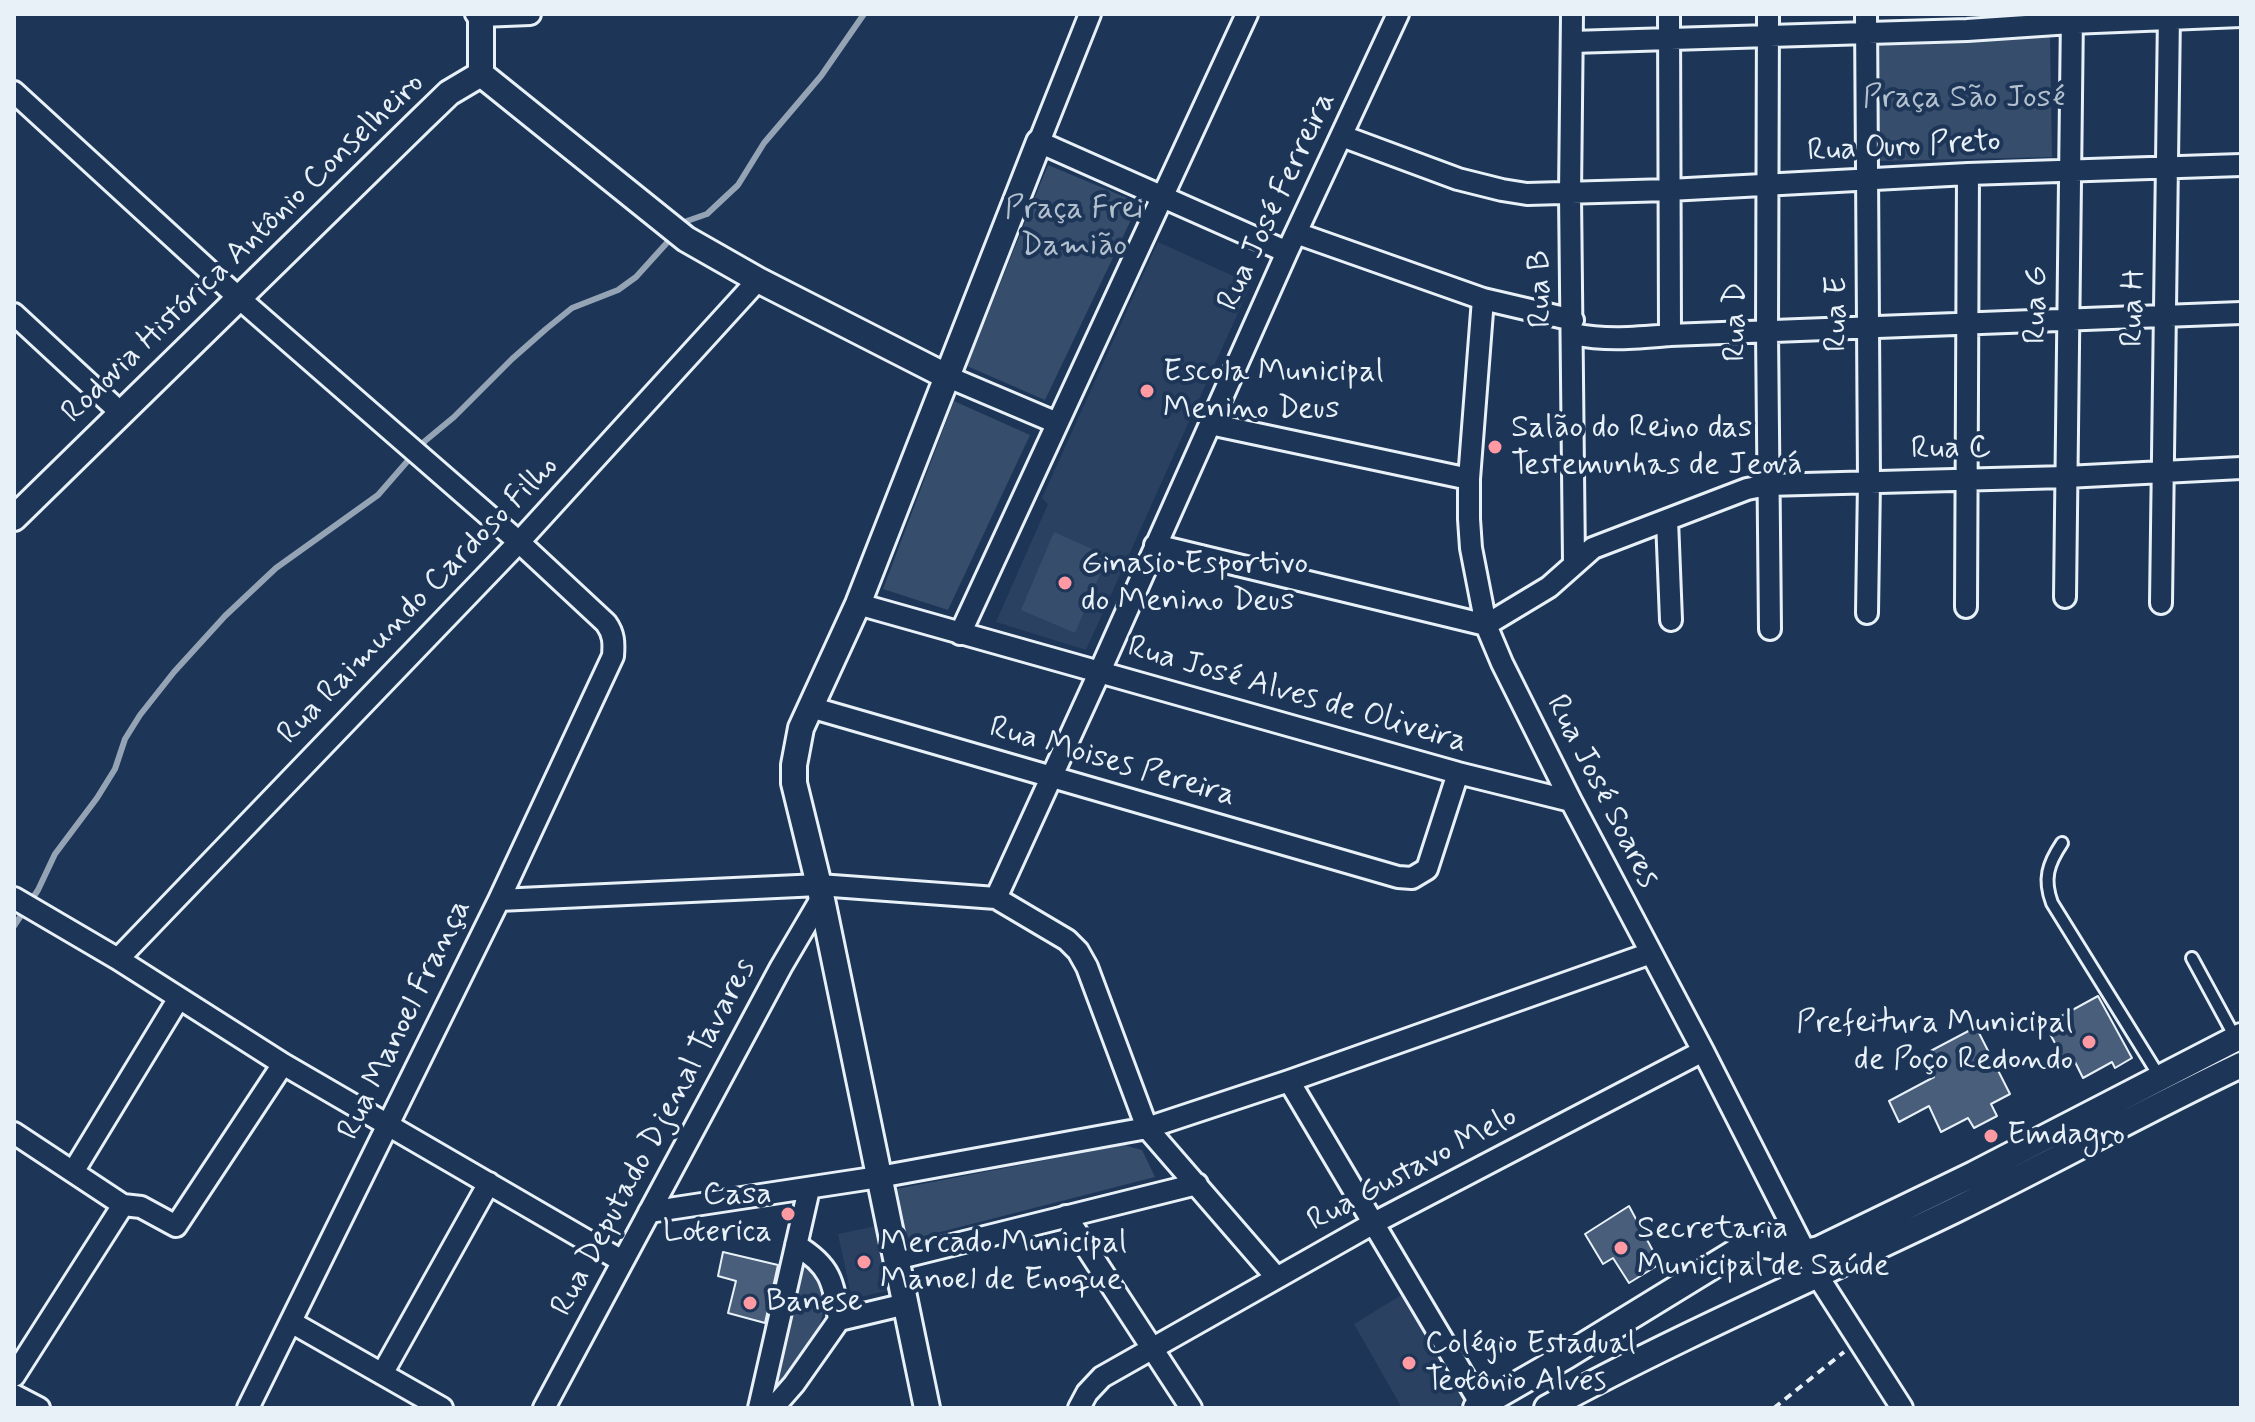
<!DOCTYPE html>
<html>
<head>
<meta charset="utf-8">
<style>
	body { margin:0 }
	#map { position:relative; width:2255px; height:1422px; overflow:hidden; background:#1d3557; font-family:Mynerve,sans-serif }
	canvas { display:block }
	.frame { position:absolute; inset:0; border:16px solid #e8f1f8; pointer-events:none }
</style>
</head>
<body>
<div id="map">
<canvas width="2255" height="1422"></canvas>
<div class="frame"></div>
</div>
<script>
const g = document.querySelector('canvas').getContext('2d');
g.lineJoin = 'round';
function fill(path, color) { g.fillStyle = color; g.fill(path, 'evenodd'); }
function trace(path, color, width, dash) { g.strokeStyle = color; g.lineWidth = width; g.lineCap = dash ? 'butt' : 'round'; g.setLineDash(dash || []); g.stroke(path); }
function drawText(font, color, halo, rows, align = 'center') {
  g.font = font + ' Mynerve,sans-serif'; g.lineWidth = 8; g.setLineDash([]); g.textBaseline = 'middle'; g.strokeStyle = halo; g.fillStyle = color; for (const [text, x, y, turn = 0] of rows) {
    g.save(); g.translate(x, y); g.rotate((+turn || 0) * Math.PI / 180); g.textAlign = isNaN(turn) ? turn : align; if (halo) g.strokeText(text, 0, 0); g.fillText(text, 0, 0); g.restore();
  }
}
fill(new Path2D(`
	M1158 242 1251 284 1086 650 996 622 1048 504 1042 498Z
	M876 1226 890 1290 852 1299 838 1234Z
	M1403 1294 1465 1402 1453 1408H1402L1354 1324Z`), '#2a4162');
fill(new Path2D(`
	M2050 36 2052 157 1877 161 1875 39Z
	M1048 165 1139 203 1045 400 967 366Z
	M954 401 1030 435 948 610 883 589Z
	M1054 532 1108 556 1075 633 1021 610Z
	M1124 1145 1142 1150 1155 1177 905 1241 891 1190Z
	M802 1265C833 1281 826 1320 810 1347 802 1361 790 1375 780 1388L774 1389Z`), '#374d6c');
trace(new Path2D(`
	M682 226 687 221 707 214 738 185 764 143 821 76 864 14
	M14 926 38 890 55 854 97 798 115 769 125 739 140 715 174 672 225 616 276 568 378 495 425 441 454 417 512 359 546 329 572 308 618 290 636 277 674 235`), '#95a4b5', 6);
const building = new Path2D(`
	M2098 996 2132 1058 2115 1068 2112 1062 2083 1078 2074 1060 2066 1063 2045 1025Z
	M1976 1027 2010 1094 1991 1104 1997 1116 1974 1128 1968 1118 1941 1132 1929 1106 1899 1122 1889 1101 1934 1077 1923 1055Z
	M1629 1206 1660 1264 1629 1283 1613 1258 1603 1264 1585 1234Z
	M723 1252 778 1265 765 1323 728 1313 736 1281 718 1276Z`);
fill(building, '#495e7a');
trace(building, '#e8f1f8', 2);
const service = new Path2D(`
	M2062 843C2048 864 2043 879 2052 903L2161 1079
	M2192 958 2236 1039`);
const minor = new Path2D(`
	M476 14 481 16 530 14
	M1090 14 1039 142 1287 252
	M1572 14 1570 194 1574 562
	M1669 14 1670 335
	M1768 14 1767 332 1770 629
	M1866 14 1869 482 1867 613
	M1572 42 1967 30 2071 23 2241 16
	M14 92 240 299 519 542 606 623C614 634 614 643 613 656L499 900 248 1408
	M1342 136 1458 179 1502 190 1527 194 1669 190 1968 174 2241 165
	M1296 233 1483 299 1573 320
	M1483 299 1469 479V519L1471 548 1486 625 1502 663 1571 801 1703 1051 1817 1275 1902 1408
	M14 314 121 413
	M1573 334C1606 341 1636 338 1670 335L2241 313
	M946 376 1057 423
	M1210 424 1469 479
	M1667 520 1671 620
	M1155 545 1486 625 1549 587 1593 548 1747 489 1767 485 2066 477 2241 468
	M2065 597 2072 14
	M2161 603 2169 14
	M858 604 1458 773 1571 801
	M1966 607 1968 174
	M960 634 1247 14
	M810 707 1398 877 1412 878 1427 869 1458 773
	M14 898 118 959 283 1064 622 1261
	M996 898 1100 671 1287 252 1398 14
	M499 900 819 885 996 898 1067 940 1078 951 1087 967 1147 1128 1277 1278
	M118 959 519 542 758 280
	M1289 1081 1483 1408
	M14 1133 123 1205 141 1207 176 1226 283 1064
	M73 1172 179 998
	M649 1212 879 1177 1147 1128 1289 1081 1651 953
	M1066 1216 1191 1408
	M796 1245C831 1266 833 1281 839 1320
	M896 1259 1197 1184
	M291 1322 442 1408
	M382 1374 489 1183
	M14 1376 123 1205
	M14 1395 39 1408
	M544 1408 781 967 821 899
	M759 1408 809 1189
	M773 1408 794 1384 839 1320 906 1304
	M1079 1408 1087 1393 1102 1377 1372 1224 1703 1051`);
const tertiary = new Path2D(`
	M481 74 686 239 758 280 946 376
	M481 74V14
	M14 518 420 121 449 93 481 74
	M927 1408 819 885 794 783V765L801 728 858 604 1039 142
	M1476 1408 1568 1355 1744 1247C1769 1239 1793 1257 1819 1249L1974 1174 2241 1036
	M1547 1408C1679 1336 1819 1276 1955 1210 2051 1163 2144 1111 2241 1065`);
trace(service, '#e8f1f8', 16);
trace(minor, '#e8f1f8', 26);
trace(tertiary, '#e8f1f8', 30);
trace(new Path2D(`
	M1774 1408 1844 1352`), '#e8f1f8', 4, [8, 6]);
trace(service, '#1d3557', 10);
trace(minor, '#1d3557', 20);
trace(tertiary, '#1d3557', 24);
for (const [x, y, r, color] of [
	[1147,391,8,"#ff9aa2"],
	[1495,447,8,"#ff9aa2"],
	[1065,583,8,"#ff9aa2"],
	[2089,1042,8,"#ff9aa2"],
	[1991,1136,8,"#ff9aa2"],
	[788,1214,8,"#ff9aa2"],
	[1621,1248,8,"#ff9aa2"],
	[864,1262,8,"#ff9aa2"],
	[750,1303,8,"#ff9aa2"],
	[1409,1363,8,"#ff9aa2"]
]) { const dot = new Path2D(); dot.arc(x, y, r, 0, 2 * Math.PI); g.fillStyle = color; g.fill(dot); trace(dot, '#1d3557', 3); }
drawText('32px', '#b3c0ce', '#1d3557', [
	["Praça São José",1964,99],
	["Praça Frei",1074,210],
	["Damião",1074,247]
]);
drawText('32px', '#e8f1f8', '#1d3557', [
	["Rua Ouro Preto",1904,148,-3],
	["Rua José Ferreira",1278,202,-65],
	["Rodovia Histórica Antônio Conselheiro",244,249,-44],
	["Rua B",1542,289,-91],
	["Rua G",2038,305,-89],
	["Rua H",2135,308,-89],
	["Rua E",1838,314,-90],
	["Rua D",1737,322,-90],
	["Rua C",1951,450,-1],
	["Rua Raimundo Cardoso Filho",419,601,-46],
	["Rua José Alves de Oliveira",1297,696,16],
	["Rua Moises Pereira",1112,763,16],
	["Rua José Soares",1601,792,63],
	["Rua Manoel França",406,1020,-64],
	["Rua Deputado Djenal Tavares",655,1138,-62],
	["Rua Gustavo Melo",1413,1170,-28]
]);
drawText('32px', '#e8f1f8', '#1d3557', [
	["Escola Municipal",1163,373],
	["Menino Deus",1163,410],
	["Salão do Reino das",1511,429],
	["Testemunhas de Jeová",1511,466],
	["Ginasio Esportivo",1081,565],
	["do Menino Deus",1081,602],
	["Prefeitura Municipal",2073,1024,"right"],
	["de Poço Redondo",2073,1061,"right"],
	["Emdagro",2007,1136],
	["Casa",772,1196,"right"],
	["Loterica",772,1233,"right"],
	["Secretaria",1637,1230],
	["Municipal de Saúde",1637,1267],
	["Mercado Municipal",880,1244],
	["Manoel de Enoque",880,1281],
	["Banese",766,1303],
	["Colégio Estadual",1425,1345],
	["Teotônio Alves",1425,1382]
], 'left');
</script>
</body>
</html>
